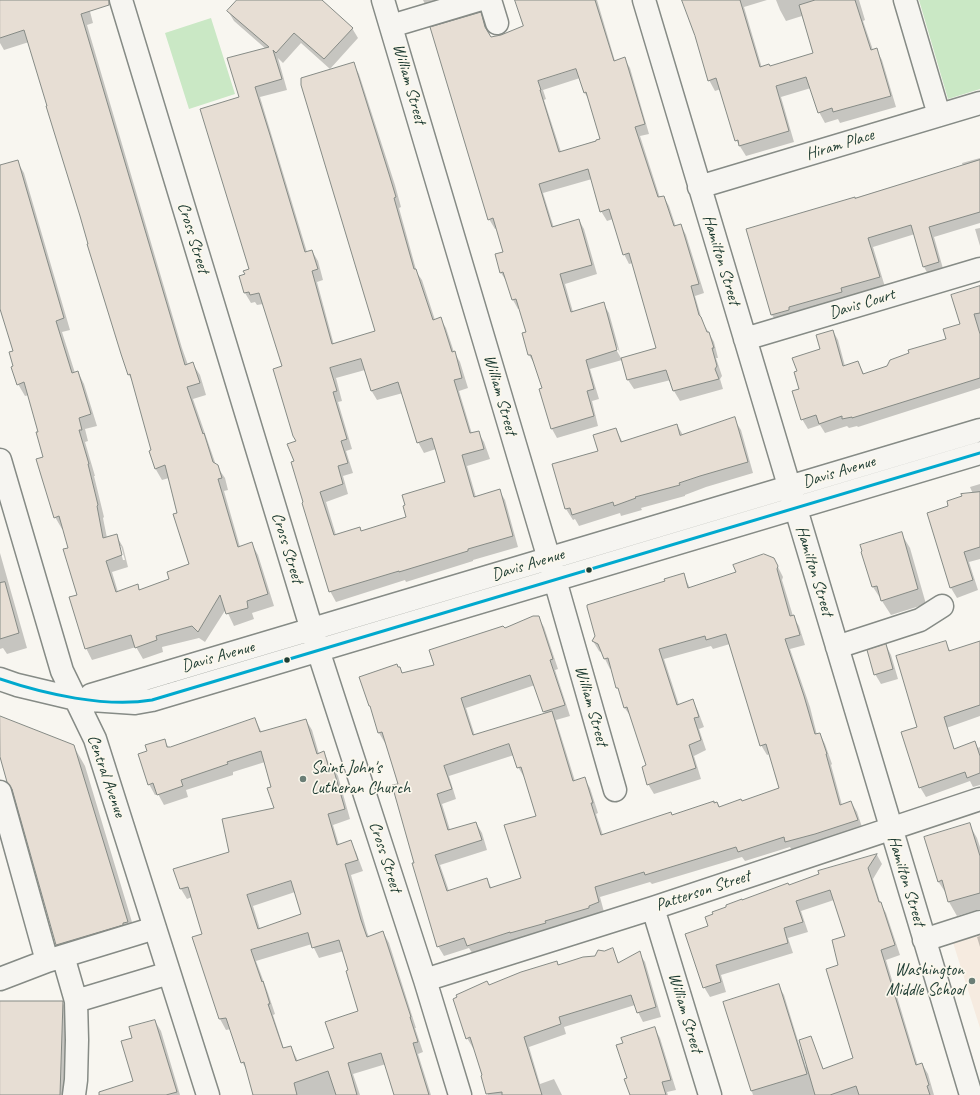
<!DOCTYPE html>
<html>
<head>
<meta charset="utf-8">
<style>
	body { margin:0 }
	canvas { display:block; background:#f8f6f0 }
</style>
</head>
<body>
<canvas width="980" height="1095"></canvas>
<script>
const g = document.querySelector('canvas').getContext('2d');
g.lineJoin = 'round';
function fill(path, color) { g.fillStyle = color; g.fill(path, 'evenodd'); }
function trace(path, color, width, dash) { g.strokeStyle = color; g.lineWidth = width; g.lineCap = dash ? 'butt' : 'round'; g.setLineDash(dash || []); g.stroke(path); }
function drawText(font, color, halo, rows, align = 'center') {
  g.font = font + ' Caveat,sans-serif'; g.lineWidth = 3.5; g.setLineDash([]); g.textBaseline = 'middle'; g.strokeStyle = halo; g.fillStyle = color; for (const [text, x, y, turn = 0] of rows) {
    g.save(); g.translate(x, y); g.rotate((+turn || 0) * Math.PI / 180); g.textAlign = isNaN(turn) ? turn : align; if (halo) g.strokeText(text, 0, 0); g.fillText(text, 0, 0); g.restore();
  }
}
fill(new Path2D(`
	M980 923V1028L950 933Z`), '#f6ebe0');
fill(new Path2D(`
	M919 0H980V89L948 99Z
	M211 18 235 94 189 109 165 33Z`), '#cae8c5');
fill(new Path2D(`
	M0 0H87L93 23 87 25 182 348 188 365 193 364 200 375 206 395 193 399 216 465 225 478 228 490 224 491 240 547 252 544 258 555 274 606 252 613 254 619 234 626 226 609 205 642 199 638 162 647 163 652 143 659 136 647 92 660 86 648 78 595 69 548 63 528 62 529 55 517 39 432 29 395 25 396 18 384 14 367V352L0 304V166L17 161 24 173 70 330 62 332 75 373 78 372 84 384 97 426 85 429 88 441 85 442 95 476H94L104 517 103 518 107 538 116 535 123 547 128 567 112 572 118 592 137 586 140 590 170 579 190 565 169 478 162 480 155 468 153 450 133 382 129 375 29 42 4 50 0 43ZM119 546H121L125 560H123Z
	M238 0H321L352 28 358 38 330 69 301 43 283 63 278 58 287 90 260 97 307 252 312 251 318 261 323 280 317 282 334 345 377 331 353 63 359 74 395 185 401 207 399 208 417 273 422 280 435 320 440 318 446 328 454 352 460 362 468 388 459 391 472 434 478 432 484 442 490 459 467 466 476 497 499 490 505 500 518 547 473 560V561L406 582 405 580 336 602 330 591 295 462 297 441 283 367 263 304 257 305 255 302 251 303 245 293 246 275 250 270 240 98 266 49 234 21 228 11ZM365 370 371 390 377 400 403 393 418 442 424 453 436 449 446 483 407 518 361 532 359 528 336 535 326 502 348 494 343 476 353 473 346 451 352 449 338 402 342 401 336 378Z
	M423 0H472L429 13Z
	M516 0H597L615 61 624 58 630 68 649 134 640 136 660 198 664 197 669 206 676 227 681 225 686 235 704 293 695 296 707 337 709 336 705 326 714 342 718 358H716L722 376 720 379 723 389 680 401 674 391 671 380 634 389 628 380 622 360 590 369 599 399 592 401 598 426 557 438 552 429 543 389 535 365 529 355 527 333 520 309H518L513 300 507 282 501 273 497 255 504 253 497 228 495 229 489 219 480 13 486 23 491 38 501 36 524 26ZM580 78 584 92 590 101 601 139 561 152 544 100 546 99 543 90ZM592 179 601 211 607 221 613 219 624 254 629 264 633 263 658 349 623 358H621L614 346 616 345 620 353 609 313 603 303 573 312 565 284 597 274 584 229 579 220 554 228 543 193Z
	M683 0H767L744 7 762 68 770 67 814 53 802 16 786 21 780 10 776 0H859L865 20 863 21 873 50 876 49 882 60 896 107 840 123 838 119 825 123 819 112 811 88 781 97 794 142 746 156 736 140 721 89 715 91 709 80 696 35Z
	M980 158V223L934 237 944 272 929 276 924 267 915 234 873 247 885 287 845 297 847 301 778 324 772 315 747 230 855 200 963 166 962 163Z
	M980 228V246L975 229Z
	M980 287V388L858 427 857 426 849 428 847 426 825 433 820 425 808 429 802 419 798 371 822 350 833 331 838 340 845 366 858 362 864 374 888 367 948 340 961 325Z
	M734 419 741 430 753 473 706 487 685 495V496L641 508 642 510 621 516 620 513 579 526 575 519 573 520 566 509 599 451 616 429 623 443 677 425 683 435Z
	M980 484V559L969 562 978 590 957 598 951 588 928 513 950 507 973 494 970 487Z
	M901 533 910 548 926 604 891 615 873 587 862 552Z
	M0 553 27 648 7 654 3 648 0 649Z
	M774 559 783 577 782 580 793 616 799 626 805 645 790 649 810 707 817 735 820 734 825 744 832 764 831 765 842 805 851 802 857 812 863 830 792 851 790 847 745 861 742 857 652 884 650 882 600 897 604 912 474 956 469 948 444 956 438 946 415 863 399 784 386 743H385L379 733 373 711 370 706 398 668H399L403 674 435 665 505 629 538 617 544 627 558 669 555 670 570 716 556 720 575 781 584 778 590 788 598 813 596 814 603 835 717 803 719 807 741 802 781 789 770 754 767 755 761 745 730 644 713 649 711 646 664 659 679 705 693 701 698 711 704 727 699 729 706 750 694 756 701 779 654 794 648 784 647 766 631 717 624 707 612 668 610 669 602 653 599 651 593 641 666 581 683 574 690 588ZM535 685 545 714 475 736 466 708ZM514 755 518 767 524 777H525L537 816 523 879 492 889 487 879 449 891 440 865 487 850 482 833 476 823 450 830 442 804 456 799 449 776Z
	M945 642 951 652 980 642V716L924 736Z
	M886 645 891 655 898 679 881 684 875 674Z
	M255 719 262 733 306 720 312 730 319 754 324 752 330 766 332 765 338 776 350 819 333 825 339 845 350 842 356 852 363 871 351 875 367 932 369 937 383 932 389 943 416 1028H415L423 1052 418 1054 431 1095H395L386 1064 353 1074 360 1095H251L254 1094 248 1072 242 1062 231 1029 226 1030 220 1019 193 937 204 934 192 897 187 899 181 889 230 853 275 809 272 787 265 762 233 772V775L186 790 188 797 164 805 158 794 155 795 149 784 148 752 164 740 169 748ZM295 892 303 915 260 929 253 906ZM312 944 319 958 344 951 359 1011 335 1049 298 1061 291 1047 284 1049 273 1015 275 1014 268 993 256 961Z
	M0 723 73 745 85 766 138 942 68 965 57 945 14 791 0 753Z
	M974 742 978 748 980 747V785L973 787 970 781 926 797 920 787 954 750Z
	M969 824 977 838 980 847V909L957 916 949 902 947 895 938 881Z
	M877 855 882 864 873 879 880 902 886 913 900 955 886 960 918 1066 922 1064 928 1074 934 1095H753L724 1003 778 985 784 995 806 1067 820 1063 824 1070 854 1059 839 965 846 937 834 900 801 911 808 932 788 938 793 953 721 975 726 992 710 997 704 987 709 927 789 886 820 875 819 872Z
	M980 936V947L977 937Z
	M612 950 619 963 639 953 645 962 661 1017 643 1022 638 1012 635 1005 564 1027 566 1034 529 1047 540 1084 554 1079 562 1095H488L474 1048H473L467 1038 489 986 595 957 604 952Z
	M0 1002H62L74 1022 71 1095H0Z
	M155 1021 161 1031 180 1095H126L134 1081V1039Z
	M655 1029 660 1038 676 1090 667 1092 668 1095H631L624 1043Z`), '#0003');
const building = new Path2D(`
	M0 0H109V5L81 14 185 365 193 362 200 383 187 387 203 434 204 433 213 462 218 465 222 478 218 479 238 547 252 542 268 594 247 601 248 608 226 614 220 595 198 632 192 626 156 636 157 640 135 648 131 635 85 649 69 597 77 595 63 549 68 548 59 516 54 518 36 459 43 457 36 432H38L24 382 17 385 11 367 13 366 9 352 13 351 0 309V165L18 160 64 318 56 321 72 373 78 371 91 414 79 418 82 430H79L89 464H88L98 505 97 506 103 538 117 534 122 555 106 561 116 592 138 584 139 590 169 579 167 572 189 564 173 514 177 513 165 465 155 469 149 451 151 450 130 374 128 375 121 354 87 244H88L80 216 46 106H47L24 30 0 38Z
	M237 0H322L353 28 324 59 294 33 276 53 273 50 282 79 255 87 270 135 305 252 312 250 318 269 312 271 332 344 375 331 301 85V78L354 62 389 174 396 197 394 198 414 269H416L433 320 441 317 452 352 455 351 462 378 454 380 470 433 479 431 484 449 462 455 474 497 500 489 513 536 468 549V551L399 572V571L329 592 302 503 303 502 291 462 294 461 287 444 296 441 293 436 273 369 282 366 259 293 250 295 249 292 244 293 239 276 245 274 243 271 249 269 200 109 239 97 227 58 269 47 227 11ZM361 359 371 391 398 382 417 443 432 438 445 482 402 495 405 505 403 506 406 517 361 531 360 527 334 535 320 492 343 484 338 466 348 463 341 441 347 439 333 392 337 391 330 368Z
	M515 0H595L614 61 625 57 645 124 635 127 658 197 664 196 674 226 681 224 699 284 691 286 699 315 701 317 707 332H709L714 348H712L717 366 715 369 719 379 673 391 666 370 627 380 621 358 656 348 629 253 623 255 609 209 600 212 588 169 539 184 552 227 579 219 592 265 560 274 571 312 604 302 617 350 586 360 594 389 587 391 594 416 551 429 539 389 542 388 531 355H528L522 333 526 332 516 299 512 300 503 272 500 273 495 254 503 252 493 218 488 220 430 27 481 12 485 27 491 37 501 35 523 26ZM576 69 584 93 586 92 600 139 596 140V141L559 152 540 90H541L538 81Z
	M682 0H740L760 67 769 64 770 66 813 53 799 5 815 0H855L871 50 877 48 891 96 833 112 832 108 818 113 806 77 776 86 789 131 739 146 738 140 735 141 716 78 708 81 695 36Z
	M980 160V212L929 227 939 262 923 267 911 225 868 238 880 277 841 288 842 292 789 307V310L771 315 746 229 855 197V198Z
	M980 286V313L974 314 980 334V378L852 418V417L842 419V416L819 424 816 415 801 420 792 391 799 389 794 372 797 371 792 358 820 349 816 335 833 330 843 366 858 361 863 374 887 366 890 360 909 353 908 350 946 339 943 329 960 324 951 295Z
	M735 417 748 462 700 476 679 483 680 485 635 497 636 498 614 506 613 502 572 515 570 508 565 509 552 464 598 451 593 435 616 428 621 442 677 424 680 435Z
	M980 492V547L964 552 973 580 950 588 927 513 948 506 947 501 962 496 961 494Z
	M902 532 918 589 881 601 877 586 872 587 861 552 862 551 860 545Z
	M764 554 774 558 778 566 777 569 790 616 794 615 800 635 785 639 804 696 815 734 820 733 827 754H826L840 805 851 801 858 820 815 834 785 842 784 837 738 852 736 847 645 875 644 872 595 887 599 902 589 906V908L545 921 546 923 510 933V932L467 946 464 938 437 947 412 863H414L392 785 398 784 382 732 378 733 370 706H369L359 677 397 664 398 667H400L402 673 434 665 429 650 503 626 505 628 533 616H539L553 659 550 660 565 705 543 712 530 675 461 698 473 735 552 711 573 781 585 777 593 803H591L601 835 671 812 672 815 714 801V803L717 802 719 807 741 799 742 801 779 788 766 744 760 746 726 634 706 640 705 636 659 649 677 705 693 699 699 717 694 718 701 740 689 745 696 768 647 785 642 767 646 765 627 707 624 708 618 688H616L608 658 604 659 598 644 592 641 595 636 587 607V605L665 581 664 579 684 573 688 588 736 572 733 565ZM509 744 517 768 521 767 536 816 504 825 521 878 490 888 487 878 447 891 435 855 482 840 476 822 448 830 437 794 452 789 444 766Z
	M5 582 19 633 0 639V583Z
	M946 641 949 651 980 641V705L944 717 954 749 975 741 980 756V773L967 778 965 772 919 788 901 732 917 727 896 656Z
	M886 644 893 669 874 675 867 650Z
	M0 716 74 745 128 922 123 923V925L56 945 12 789 7 782 0 757Z
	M255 718 260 732 306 719 317 754 324 751 328 765 332 764 345 809 328 814 337 845 351 840 358 860 345 864 361 920 367 937 383 931 411 1017H410L418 1042 413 1043 429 1095H394L381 1053 348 1063 357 1095H336L328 1071 294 1083 297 1095H253L244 1062 241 1063 226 1018 219 1019 192 937 202 934 188 887 180 889 173 869 229 852 222 819 274 808 267 788 271 787 261 751 227 762 228 764 181 780 183 786 157 795 153 783 148 785 138 754 147 751 145 745 165 739 167 747H170ZM291 881 301 914 258 929 247 895ZM308 933 312 948 339 940 348 970 346 971 358 1011 325 1022 334 1048 296 1061 291 1046 283 1048 268 1004H270L263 981 262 982 251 950Z
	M970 823 980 856V893L948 902 942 880 938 882 924 837Z
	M877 854 868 868 879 902H881L895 945 881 950 916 1065 922 1063 929 1085 927 1086 930 1095H859L856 1086 830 1095H815L799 1040 811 1036 823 1069 853 1058 826 969 838 965 832 940 845 936 830 890 796 901 803 922 784 928 788 943 716 965 721 982 703 988 685 934 708 926 705 917 713 914 712 912 726 907V905L742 899V900L788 883 789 885 819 874 818 871Z
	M613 948 618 963 640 951 656 1007 637 1013 631 995 559 1017 561 1024 524 1037 542 1095H502V1092L486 1094 481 1076 482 1075 470 1037 466 1039 453 999 457 997 456 995 487 981 489 985 521 972 557 961 558 965 583 957 595 956 598 950 604 951Z
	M779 984 807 1074 751 1091 723 1002Z
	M0 1001H63L60 1095H0Z
	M155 1020 177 1092 166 1095H99V1092L133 1081 121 1041 132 1038 129 1027Z
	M655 1027 671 1080 662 1082 666 1095H630L624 1079 627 1078 616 1045 623 1043 621 1038Z`);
fill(building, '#e7ded4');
trace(building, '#868b86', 1);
const minor = new Path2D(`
	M121 0 318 650 425 980 460 1095
	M383 0 549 559 615 790
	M490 0 497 23
	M644 0 971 1095
	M905 0 939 115
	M391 26 478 0
	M699 187 980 103
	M745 339 980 269
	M0 460 62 671 95 739 208 1095
	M837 647 920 620 942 606
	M0 679 17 685 76 699 135 703 152 700 980 453
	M91 695 980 430
	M0 792 47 961
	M653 908 710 1095
	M924 940 980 922
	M63 956 76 1001 77 1040 76 1080 74 1095
	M0 979 47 961 155 928
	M425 980 653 908 980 799
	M76 1001 169 973`);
trace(minor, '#868b86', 25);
trace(minor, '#f6f5f1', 22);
trace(new Path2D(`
	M0 679C44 694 106 708 152 700L980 453`), '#00a9ce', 3);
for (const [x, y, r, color] of [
	[589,570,3.5,"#1f3d34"],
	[287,660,3.5,"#1f3d34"],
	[303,779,4,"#6b7e76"],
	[972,981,4,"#6b7e76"]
]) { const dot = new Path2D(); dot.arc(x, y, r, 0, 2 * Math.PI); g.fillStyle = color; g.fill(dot); trace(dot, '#fbf7ec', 1.5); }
drawText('17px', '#1f3d34', '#fbf7ec', [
	["William Street",409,84,74],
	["Hiram Place",840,145,-17],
	["Cross Street",193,238,73],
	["Hamilton Street",721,260,73],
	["Davis Court",862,304,-17],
	["William Street",500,395,74],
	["Davis Avenue",839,472,-17],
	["Cross Street",287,548,73],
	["Davis Avenue",528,565,-17],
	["Hamilton Street",814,571,73],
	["Davis Avenue",218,657,-16],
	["William Street",591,706,74],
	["Central Avenue",106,776,71],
	["Cross Street",385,857,72],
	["Hamilton Street",906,881,73],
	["Patterson Street",703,891,-18],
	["William Street",685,1013,73]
]);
drawText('17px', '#1f3d34', '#fbf7ec', [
	["Saint John's",311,769],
	["Lutheran Church",311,789],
	["Washington",964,971,"right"],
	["Middle School",964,991,"right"]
], 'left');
</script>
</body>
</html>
